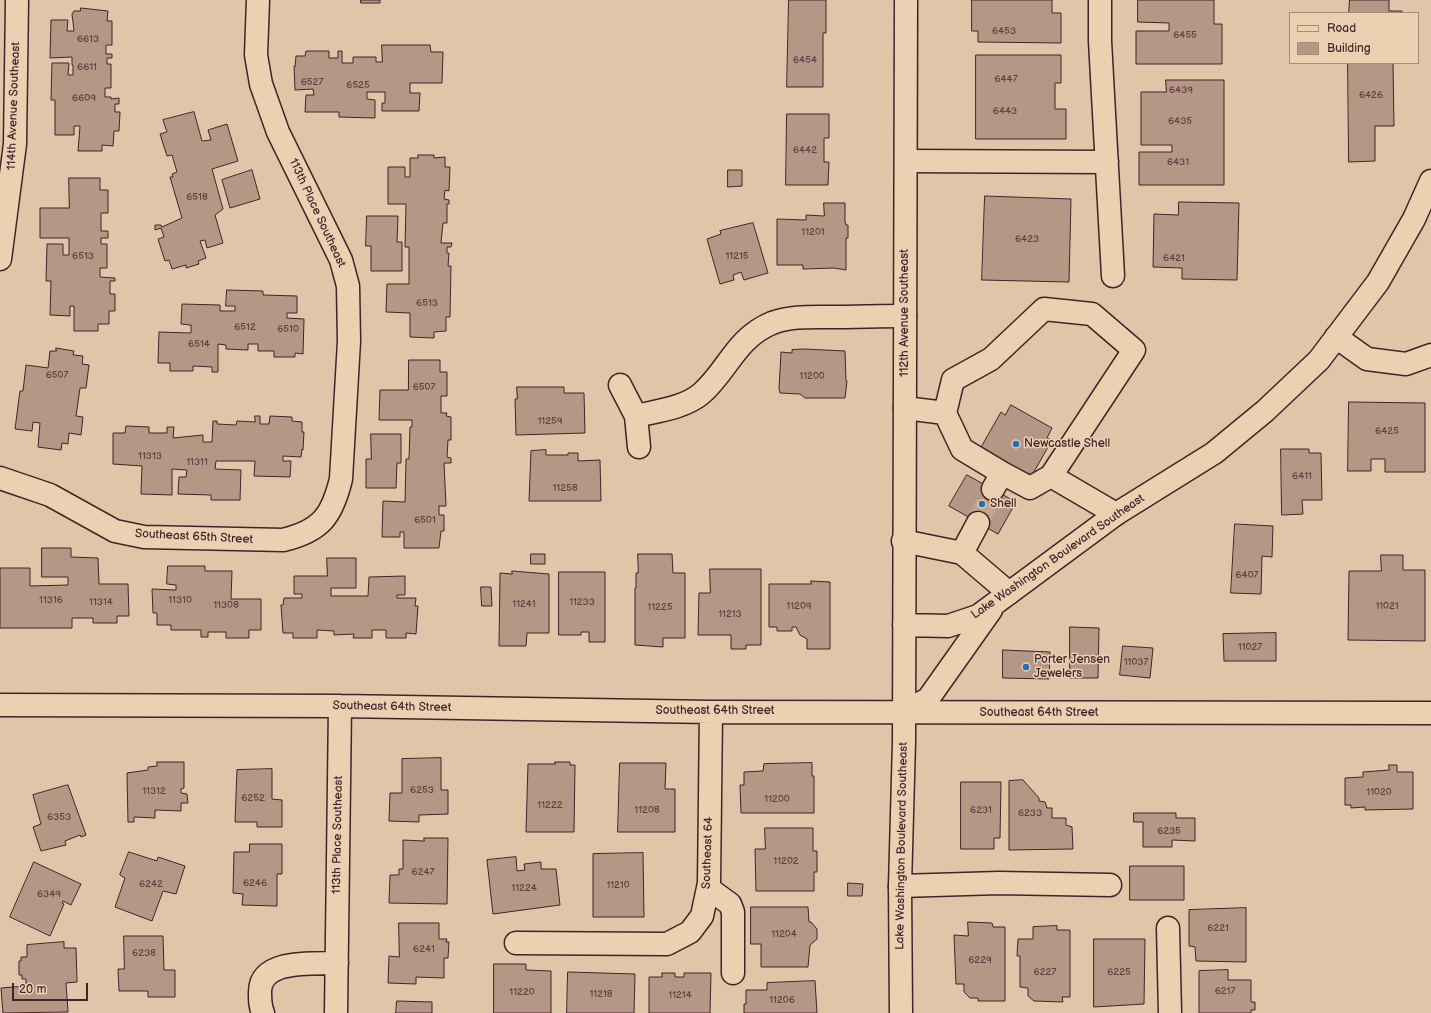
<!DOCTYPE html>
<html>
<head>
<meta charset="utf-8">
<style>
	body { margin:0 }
	#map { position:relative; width:1431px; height:1013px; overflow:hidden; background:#dfc6a9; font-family:"Balsamiq Sans",sans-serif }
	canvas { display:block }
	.legend { position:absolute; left:1289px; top:12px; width:130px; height:52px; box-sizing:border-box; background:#e9d1b1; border:1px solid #a98a7b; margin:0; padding:5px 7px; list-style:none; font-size:12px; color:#4a1f2b }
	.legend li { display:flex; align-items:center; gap:8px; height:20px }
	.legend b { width:20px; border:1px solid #a98a7b }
	.scale { position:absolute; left:12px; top:983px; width:76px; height:18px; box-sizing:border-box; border:2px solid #4a1f2b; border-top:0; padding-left:5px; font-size:12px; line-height:14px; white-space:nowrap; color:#4a1f2b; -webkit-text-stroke:3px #e9d1b1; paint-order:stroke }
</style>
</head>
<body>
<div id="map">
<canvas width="1431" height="1013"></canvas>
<ul class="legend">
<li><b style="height:5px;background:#e9d1b1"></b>Road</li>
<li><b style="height:11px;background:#b59785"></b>Building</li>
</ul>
<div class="scale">20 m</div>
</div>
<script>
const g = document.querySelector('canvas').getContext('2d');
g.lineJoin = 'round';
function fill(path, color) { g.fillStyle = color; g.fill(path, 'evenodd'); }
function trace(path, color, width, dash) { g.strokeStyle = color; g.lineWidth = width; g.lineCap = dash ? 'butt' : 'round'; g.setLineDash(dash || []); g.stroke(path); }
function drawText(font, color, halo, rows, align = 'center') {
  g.font = font + ' "Balsamiq Sans",sans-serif'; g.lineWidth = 3; g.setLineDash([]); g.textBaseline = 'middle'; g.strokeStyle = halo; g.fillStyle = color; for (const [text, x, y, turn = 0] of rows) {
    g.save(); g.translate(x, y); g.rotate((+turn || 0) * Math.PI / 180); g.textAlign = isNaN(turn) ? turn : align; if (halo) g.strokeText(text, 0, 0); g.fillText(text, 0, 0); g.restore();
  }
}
const building = new Path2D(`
	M361 0H380V3H361Z
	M789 0H826V33H823V87H787Z
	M972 0H1052V13H1061V43L978 42V31H972Z
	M1138 0H1214V24H1222V64H1136V31H1169V23L1138 22Z
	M1350 0H1389V11H1402V13H1349Z
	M81 8 108 11 107 21H112V45H106V54H112V58H107V64H111V88H105V97H111V99L119 98V104H115V112H120L119 131H114L113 146 102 145V151H78L80 126H74V135H55V100H51L52 63H69L68 75H73V65H72V57L50 58 51 20H68L67 31H74L72 14 74 11H80Z
	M382 45H430L431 52H443L442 83H410V93H420L419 111H382V103H385V92H367V99L375 100V118L339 117V112H305L306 95H314L313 89 295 90 294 66 295 67 296 56H305L306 51H329V58H338V51H342V63H353V57H376V62H382Z
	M976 55H1061V83H1055V109H1066V139H976Z
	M1348 63H1393L1394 126H1375V161L1349 162Z
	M1166 80H1224V185H1139V152H1172V145H1141V92H1166Z
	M194 112 202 141 211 140 208 130 227 124 238 161 212 169 223 209 215 215 223 243 207 248 205 240 200 241 206 258 198 261 199 264 186 268V265L172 269 169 260 165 261 158 239 164 237 161 228 155 230V225H161L162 227 182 218 170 177H173L172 174 177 172 172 155 167 156 160 134 167 132 163 120Z
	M787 114H829V138H824V162H829L828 185H786Z
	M418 155H434V158L445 157V167H450L449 191 445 190 444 199 449 200V204H447V223H443L441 243H452L451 247H447V253H449L448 266H451L450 317H446V331L434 332V338L410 337V313L386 312 387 284H409V247H405L406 204H388V167H405V177H410V158H418Z
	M252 170 260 199 230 208 222 180Z
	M728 170H742V186L728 187Z
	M69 178H100V190H108V213H101V231H108V238H101V244H107V268H100V277L115 278V281H110V294H115V311H109V324H98V331H74V306H70V316L50 315 51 281H46L47 244H63V255H69V238H40V208H69Z
	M985 196 1071 199 1069 282 982 280Z
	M1179 202 1239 203 1237 280 1182 279V268L1153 267 1154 214 1178 215Z
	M824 203H845V221L846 225H848V238H846V270L834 268 803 269V265H777V219L806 220V215L824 216Z
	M367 216H398L397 242H402V271H371V246H366Z
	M753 223 768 273 744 280 741 272 733 275 734 280 720 284 707 239 721 234 720 231Z
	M227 290 263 291V295L297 296V313H287V318L304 319 303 354 295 353V357H274V351H258V344H248V350L226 349V345L218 344V372H212V367L193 366V371H170V363H158L159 332 191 333V325L181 324 182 304 220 305V311H235V306H226Z
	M56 348 74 351 73 355 83 356 82 364 89 365 86 388H80L76 416 83 417 81 435 69 433 68 444 62 443 61 450 38 447 40 423 33 422 32 431 15 429 20 391H23L26 365 48 368 50 351H56Z
	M804 349 845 351 846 381H847L845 398H805L800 394 780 393 779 389 781 352 792 353V350Z
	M409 360H440V372H447V396H441V413H447L446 416 451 417V440H448L447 457 451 458V463H444L446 506H439V515H444V531H441L439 548H404V532H400V537H382L383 501 405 502 406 459H409L410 427H412V420H379L380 390H408Z
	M517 387H564V393H584L585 433 516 435 515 399H517Z
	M1349 402 1425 403V472H1385V459H1371V471H1348Z
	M1011 405 1052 428 1047 438 1052 440 1031 477 980 449 1001 412 1005 415Z
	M255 416H260V424H269L270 416 292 417V421L302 422V432H304L303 450 302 449 301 457 283 456V461H291L290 477 254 476 255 461H216L215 469 241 470 240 500H211V495L178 494 179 477H186L187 470 172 469V495L141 494 142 466 113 464V433H125L126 426 149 427V433H167V427H174L173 438 203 435V442H212L213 421H217V424L236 425 237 421 255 422Z
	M371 434H401V463H397L396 488H366V459H371Z
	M1281 449H1309V453H1321L1322 500H1302L1303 514 1282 515Z
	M546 450V455H568V453H578V461L600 460 601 501H529L531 451Z
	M967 475 1016 502 998 534 949 506Z
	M1235 524 1273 526 1272 557 1262 556 1261 594 1231 593Z
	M42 548H71V557L98 558 99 584H128L129 616H117V623H93V618H72V628H0V568H30V586L68 585V577H42Z
	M531 554H545V564H531Z
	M638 554H672L673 573H685V638H663V647L635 645V588H636V573H638Z
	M1381 555H1403V570H1425V641L1348 640 1349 571H1381Z
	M327 558H356V588H331V596H368L369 577 405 576V595H397V598H416L415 606H418L416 634 406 633V638H386V630H372V638H353L354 634 334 635V631L317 630V638H293V633H283L281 605H283L284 598H302V594H294V576H327Z
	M168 566H205V571H232L231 599H261V630H249V638H226V632H208V637H201V630H171V625H157V613H153L152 589 176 590V585L167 584Z
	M710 569H761V645H746V649H731V635H698L699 593H710Z
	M512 571 549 574V633H527L526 646H499L500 573 512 574Z
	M559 572H605V642H589V632H581V635H559Z
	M811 581 830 582V649H807V639L800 635 796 627H792V631H777V627H769V584H811Z
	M481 587H491L492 606H482Z
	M1070 627 1099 628 1098 678H1070Z
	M1276 633V661H1224L1223 634Z
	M1123 646 1153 648 1150 678 1120 675Z
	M1003 650 1050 652 1049 679 1003 678Z
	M441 758V790H448V814L419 815V822L389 821 390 793H402V759Z
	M157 762H184V788L181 789V793L187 794 188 803H181V811L155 810V818L134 817V822H128L127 773 148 770V767L157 766Z
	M555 762H570V765H575L574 832H526L528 764H555Z
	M620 763H666L665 789H675V832H618Z
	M812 763V776H814V813H741L740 785H744V772L763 771 764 764Z
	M1389 765H1397V772H1413V809L1365 810V807L1351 808V805H1345V778L1363 777V772L1389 770Z
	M272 769V799L282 800V827H257V822H235L237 770Z
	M1023 780 1039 798V801L1045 802 1047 808H1052V818H1066V825L1072 827 1073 849 1009 850V781Z
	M961 782H1001L1000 838H994V849H961Z
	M68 785 86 835 81 837 80 835 65 841 66 845 41 851 33 827 41 824 33 795Z
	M1134 813H1176V818H1195V841L1172 840V847H1143V822H1134Z
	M765 828H813V851H817V872H814V891H756L755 849H765Z
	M424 838H448L447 904 389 903 390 875H399V869H403V840L424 841Z
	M250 844H282V874H277V906L242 905 243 894 233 893 234 852H249Z
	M129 852 157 861 158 857 185 866 176 894 163 891 152 921 115 907 125 878 120 875Z
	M643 853 644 917H593V854Z
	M516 857 517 871 525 870 524 864 541 862V869H556L560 905 493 914 487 860Z
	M34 862 81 884 71 905 63 901 62 903 64 904 50 936 10 917Z
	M1130 866H1184V900H1130Z
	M848 883 863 884 862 896H848Z
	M751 907H808L809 922H811L817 929V939L810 945 808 967H761V944H751Z
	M1246 908V962L1196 961 1195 947 1189 946V910Z
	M968 922 992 923 993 927H1005V1001H978V998H970L964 992V984H956L954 935 968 936Z
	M399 923H439V939H447L446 942H449L448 958H444V978L416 977V984L388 983 389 956 399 957Z
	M1057 926V930H1070V997H1062L1063 1002 1034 1001 1028 996V988L1020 987V956H1017L1018 939H1033V927Z
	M124 936H163L164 970H175V997H148V991H119L118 969H124Z
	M1094 939H1145L1144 1004 1094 1007Z
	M64 942V948H76L77 982 66 983 68 1012 3 1013 1 988 26 986V979H22V975H19V961H21V957H27V945Z
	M494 964H526V970L551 971V1013H494Z
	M1228 970V980H1251V1002H1255V1010H1251V1013H1199V971Z
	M568 972 635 974 634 1013H567Z
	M662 973H675V977H684V973H711L710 1013H649V977H662Z
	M815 981 817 1013H744V1004H746V990H767V983Z
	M397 1001 432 1002V1013H396Z`);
fill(building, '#b59785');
trace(building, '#4a1f2b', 1);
trace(new Path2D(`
	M978 523 993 489`), '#c1a590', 22, [22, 11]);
const minor = new Path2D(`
	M1100 0V41L1113 276
	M906 161 1107 162
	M0 259 15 144 17 0
	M1336 337 1367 359 1406 364 1431 355
	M620 385 636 416 639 447
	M905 408 945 413 953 380 991 359 1044 309 1092 314 1134 350 1051 476 1030 488 1002 473 993 489
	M945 413 962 449 1002 473
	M636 416C657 411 685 408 702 393 728 370 736 338 772 323 790 316 810 317 829 317 855 317 880 316 905 316
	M1051 476 1116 514
	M0 478 50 495 115 531 144 537 283 540C321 531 332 516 341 479L349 341 348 286 341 260 278 132 261 84 256 55 258 0
	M903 541 962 553 1009 593
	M962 553 978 523
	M0 705 340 706 711 712 1431 713
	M900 886 999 883 1110 885
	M708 888 730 904 733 912V973
	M1168 928 1170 1013
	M516 943 667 944 690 932 702 916 709 883 711 712
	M263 1013C260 1006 260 1000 260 992 260 958 315 964 337 963
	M336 1013 340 706`);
const major = new Path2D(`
	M904 625 948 626 978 616 1116 514 1214 453 1265 411 1319 360 1378 282 1414 219 1431 181
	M904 712 928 699 991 610
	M901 1013 900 886 904 742 906 0`);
trace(minor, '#4a1f2b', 25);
trace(major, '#4a1f2b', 25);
trace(minor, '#e9d1b1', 22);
trace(major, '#e9d1b1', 22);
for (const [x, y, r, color] of [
	[1016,444,4,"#1f6fb2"],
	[982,504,4,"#1f6fb2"],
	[1026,667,4,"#1f6fb2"]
]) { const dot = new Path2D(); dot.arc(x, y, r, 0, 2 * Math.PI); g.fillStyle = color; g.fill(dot); trace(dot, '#e9d1b1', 1.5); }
drawText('10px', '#653d42', null, [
	["6453",1004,31],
	["6455",1185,35],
	["6613",88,39],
	["6454",805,60],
	["6611",87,67],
	["6447",1006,79],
	["6527",312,82],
	["6525",358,85],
	["6439",1181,90],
	["6426",1371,95],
	["6609",84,98],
	["6443",1005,111],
	["6435",1180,121],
	["6442",805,150],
	["6431",1178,162],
	["6518",197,197],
	["11201",813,232],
	["6423",1027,239],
	["6513",83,256],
	["11215",737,256],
	["6421",1174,258],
	["6513",427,303],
	["6512",245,327],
	["6510",288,329],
	["6514",199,344],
	["6507",57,375],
	["11200",812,376],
	["6507",424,387],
	["11259",550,421],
	["6425",1387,431],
	["11313",150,456],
	["11311",197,462],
	["6411",1302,476],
	["11258",565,488],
	["6501",425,520],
	["6407",1247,575],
	["11316",51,600],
	["11310",180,600],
	["11314",101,602],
	["11233",582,602],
	["11241",524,604],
	["11308",226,605],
	["11209",799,606],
	["11021",1387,606],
	["11225",660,607],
	["11213",730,614],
	["11027",1250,647],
	["11037",1136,662],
	["6253",422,790],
	["11312",154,791],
	["11020",1379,792],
	["6252",253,798],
	["11200",777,799],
	["11222",550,805],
	["11208",647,810],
	["6231",981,810],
	["6233",1030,813],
	["6353",59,817],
	["6235",1169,831],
	["11202",786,861],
	["6247",423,872],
	["6246",255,883],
	["6242",151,884],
	["11210",618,885],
	["11224",524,888],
	["6349",49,894],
	["6221",1218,928],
	["11204",784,934],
	["6241",424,949],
	["6238",144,953],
	["6229",980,960],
	["6227",1045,972],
	["6225",1119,972],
	["6217",1225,991],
	["11220",522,992],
	["11218",601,994],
	["11214",680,995],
	["11206",782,1000]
]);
drawText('12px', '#4a1f2b', '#e9d1b1', [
	["114th Avenue Southeast",14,106,-88],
	["113th Place Southeast",317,213,65],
	["112th Avenue Southeast",905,313,-90],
	["Southeast 65th Street",194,537,3],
	["Lake Washington Boulevard Southeast",1058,557,-35],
	["Southeast 64th Street",392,707,1],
	["Southeast 64th Street",715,711],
	["Southeast 64th Street",1039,713],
	["113th Place Southeast",338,835,-89],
	["Lake Washington Boulevard Southeast",902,846,-89],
	["Southeast 64",708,853,-88]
]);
drawText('12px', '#4a1f2b', '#e9d1b1', [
	["Newcastle Shell",1024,444],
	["Shell",990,504],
	["Porter Jensen",1034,660],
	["Jewelers",1034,674]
], 'left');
</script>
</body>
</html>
